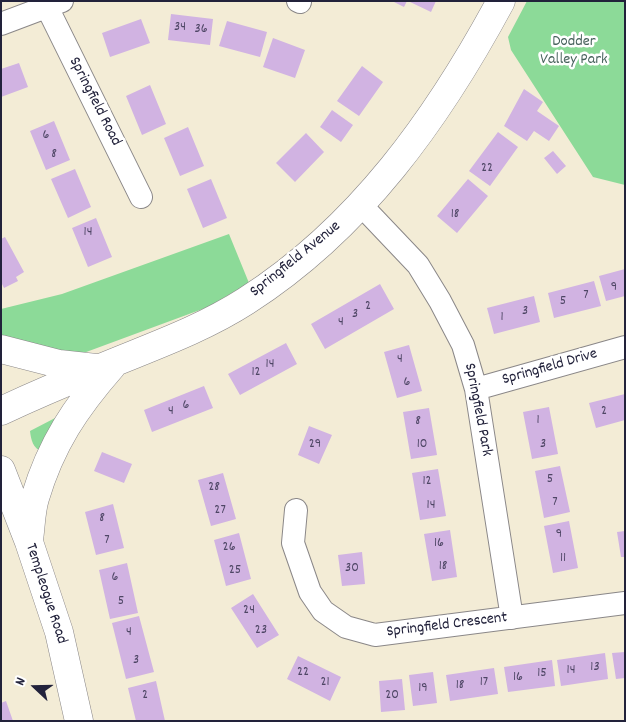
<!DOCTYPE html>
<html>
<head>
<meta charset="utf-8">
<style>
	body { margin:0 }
	#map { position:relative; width:626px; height:722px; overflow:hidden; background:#f3ecd6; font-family:Dekko,sans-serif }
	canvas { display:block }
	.frame { position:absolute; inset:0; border:2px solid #22223b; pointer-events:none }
	.north { position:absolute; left:10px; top:662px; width:50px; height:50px; -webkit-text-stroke:4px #fff; paint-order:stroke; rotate:291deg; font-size:14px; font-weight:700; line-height:20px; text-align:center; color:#22223b }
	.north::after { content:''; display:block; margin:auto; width:18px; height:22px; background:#22223b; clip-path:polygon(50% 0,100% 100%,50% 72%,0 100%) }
</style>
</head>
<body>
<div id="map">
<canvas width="626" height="722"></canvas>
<div class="frame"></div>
<div class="north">N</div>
</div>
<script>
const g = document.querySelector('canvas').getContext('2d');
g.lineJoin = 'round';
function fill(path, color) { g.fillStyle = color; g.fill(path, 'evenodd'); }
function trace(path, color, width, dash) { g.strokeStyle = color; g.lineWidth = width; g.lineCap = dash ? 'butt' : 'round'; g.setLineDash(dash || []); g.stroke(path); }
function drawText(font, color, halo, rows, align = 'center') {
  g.font = font + ' Dekko,sans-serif'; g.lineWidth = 5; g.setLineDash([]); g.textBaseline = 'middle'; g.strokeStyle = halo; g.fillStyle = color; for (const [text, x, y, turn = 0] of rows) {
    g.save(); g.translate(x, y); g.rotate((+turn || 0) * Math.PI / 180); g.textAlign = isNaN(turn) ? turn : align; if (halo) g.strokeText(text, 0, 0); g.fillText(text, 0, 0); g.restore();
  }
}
fill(new Path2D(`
	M527 1H625V185L593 177 511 50 508 37Z
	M229 234 249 283 208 307 70 358 1 341V309L62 294Z
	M57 417 42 452C33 448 31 440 30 431Z`), '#8cda98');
fill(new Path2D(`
	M392 1H407L404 7Z
	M408 1H436L431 12Z
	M171 14 213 19 210 45 168 40Z
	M141 19 150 43 110 57 102 33Z
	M227 21 267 32 260 57 219 46Z
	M273 38 305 50 295 78 263 67Z
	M19 63 28 87 1 97V69Z
	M362 66 383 82 359 116 337 101Z
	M150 85 166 124 142 135 126 96Z
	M524 89 543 102 537 111 559 126 549 141 534 131 527 141 504 126Z
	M332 110 353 125 341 142 320 127Z
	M54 121 70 160 46 170 30 131Z
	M188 127 204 166 180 176 164 138Z
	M498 132 518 147 490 186 469 171Z
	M306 133 324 152 295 182 276 163Z
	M553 151 566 166 557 174 544 158Z
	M75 169 91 207 68 218 51 179Z
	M211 179 227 218 203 228 187 189Z
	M468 179 488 196 457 233 437 216Z
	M96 218 112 257 88 267 72 228Z
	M5 237 24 272 16 277 18 281 4 288 1 282V239Z
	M625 269V296L606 301 599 276Z
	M594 281 601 306 554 318 548 293Z
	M380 284 394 309 325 349 311 324Z
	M534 296 540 322 494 334 487 308Z
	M286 343 297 364 240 395 228 374Z
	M409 345 422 391 397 398 384 352Z
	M204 386 213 408 152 432 144 410Z
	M625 394V420L596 428 589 403Z
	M549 407 558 454 532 459 523 412Z
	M429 408 437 455 411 459 403 412Z
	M309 426 332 435 319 464 298 455Z
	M102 452 132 464 124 483 94 471Z
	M560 466 570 512 544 518 535 471Z
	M438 469 446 516 420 520 412 473Z
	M223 473 236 519 211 526 198 480Z
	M113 504 124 548 96 555 85 512Z
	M569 521 578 568 553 573 544 526Z
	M450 530 457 577 432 581 424 534Z
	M625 531V557H621L617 532Z
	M239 533 251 579 226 586 214 540Z
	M362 552 365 584 342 586 338 555Z
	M127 563 138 613 110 619 99 570Z
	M253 594 279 635 257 648 231 608Z
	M139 616 154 672 126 679 112 623Z
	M625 652V678L616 679 612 653Z
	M605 653 608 679 561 686 557 660Z
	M298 656 341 677 330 701 287 679Z
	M552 660 555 686 508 692 504 667Z
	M494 668 498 694 450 701 446 675Z
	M433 672 437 703 413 706 409 675Z
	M402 679 405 710 381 712 379 681Z
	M156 681 165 721H136L128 688Z
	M6 701 13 721H1V703Z`), '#d1b3e2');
const minor = new Path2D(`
	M298 1 300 2
	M47 7 141 197
	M1 24 62 1
	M361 205 418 265 440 301 463 345 476 389 512 618
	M476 389 625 347
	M296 510 293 543 310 592 323 611 346 627 375 635 625 603`);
const secondary = new Path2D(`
	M1 349 59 364 96 368
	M1 411C33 396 66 382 98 369 148 348 201 330 246 301 360 228 438 118 501 1
	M1 470 29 542 59 632 79 721
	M29 540C31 526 31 511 35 498 51 444 76 407 112 366`);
trace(minor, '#8a8788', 24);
trace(secondary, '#8a8788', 29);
trace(minor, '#fff', 22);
trace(secondary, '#fff', 28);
drawText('14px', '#4e4665', null, [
	["34",180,28],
	["36",201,30],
	["6",46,136],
	["8",54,155],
	["22",487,169],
	["18",455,215],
	["14",88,233],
	["9",614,288],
	["7",586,296],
	["5",563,302],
	["2",368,307],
	["3",525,312],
	["3",355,315],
	["1",502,318],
	["4",341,323],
	["4",400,360],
	["14",270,365],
	["12",256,373],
	["6",407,383],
	["6",186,406],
	["4",171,412],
	["2",604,412],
	["1",538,421],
	["8",418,422],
	["29",315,445],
	["10",422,445],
	["3",543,445],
	["5",550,480],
	["12",427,482],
	["28",214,488],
	["7",555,503],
	["14",431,506],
	["27",220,511],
	["8",102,519],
	["9",559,535],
	["7",107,541],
	["16",439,544],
	["26",229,548],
	["11",563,559],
	["18",443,567],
	["30",352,569],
	["25",235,571],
	["6",115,578],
	["5",121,602],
	["24",249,611],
	["23",261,631],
	["4",129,633],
	["3",136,661],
	["13",595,668],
	["14",571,671],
	["22",303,673],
	["15",542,674],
	["16",518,678],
	["21",325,683],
	["17",484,683],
	["18",460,686],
	["19",423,689],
	["2",145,696],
	["20",392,696]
]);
drawText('16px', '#47625c', '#fff', [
	["Dodder",574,43],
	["Valley Park",574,61]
]);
drawText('16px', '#22223b', '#fff', [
	["Springfield Road",94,102,63],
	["Springfield Avenue",296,260,-39],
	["Springfield Drive",550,368,-16],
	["Springfield Park",477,410,79],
	["Templeogue Road",45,594,72],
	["Springfield Crescent",447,626,-7]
]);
</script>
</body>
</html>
